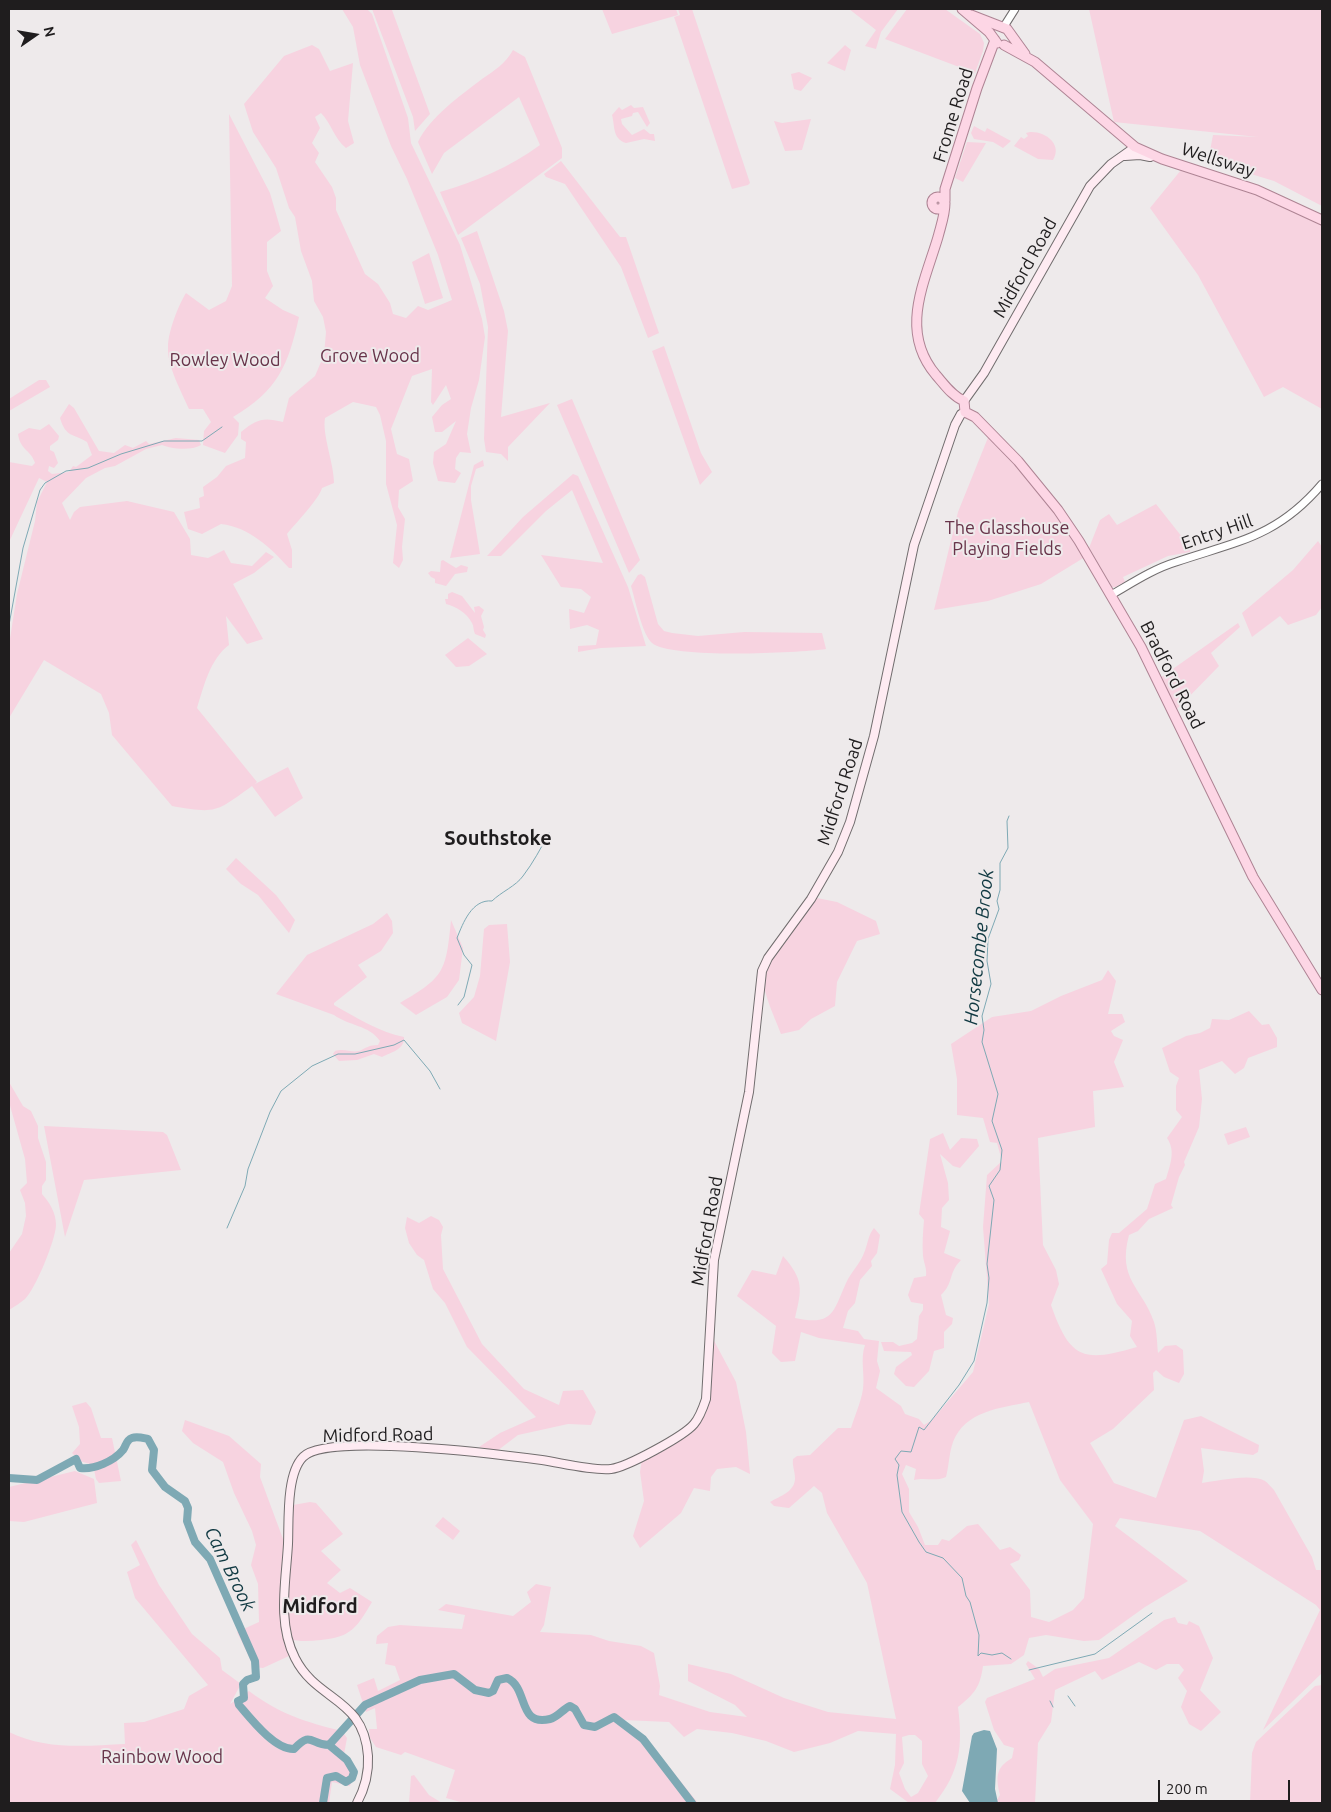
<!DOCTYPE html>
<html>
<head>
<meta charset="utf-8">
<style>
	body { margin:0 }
	#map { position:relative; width:1331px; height:1812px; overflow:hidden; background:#eeeaeb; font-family:Ubuntu,sans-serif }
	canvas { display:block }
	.frame { position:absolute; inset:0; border:10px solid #1f1d1e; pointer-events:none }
	.north { position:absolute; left:10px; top:10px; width:50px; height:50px; -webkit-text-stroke:4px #eeeaeb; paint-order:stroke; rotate:77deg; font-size:14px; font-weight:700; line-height:20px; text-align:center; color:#1f1d1e }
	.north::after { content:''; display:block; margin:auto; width:18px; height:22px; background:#1f1d1e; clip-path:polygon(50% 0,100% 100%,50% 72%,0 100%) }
	.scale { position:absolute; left:1158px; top:1780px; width:132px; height:22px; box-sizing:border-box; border:2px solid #1f1d1e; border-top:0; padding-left:6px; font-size:15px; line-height:18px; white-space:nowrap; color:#1f1d1e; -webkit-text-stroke:4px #eeeaeb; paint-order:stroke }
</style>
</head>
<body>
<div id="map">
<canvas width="1331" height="1812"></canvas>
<div class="frame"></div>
<div class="north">N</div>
<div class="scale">200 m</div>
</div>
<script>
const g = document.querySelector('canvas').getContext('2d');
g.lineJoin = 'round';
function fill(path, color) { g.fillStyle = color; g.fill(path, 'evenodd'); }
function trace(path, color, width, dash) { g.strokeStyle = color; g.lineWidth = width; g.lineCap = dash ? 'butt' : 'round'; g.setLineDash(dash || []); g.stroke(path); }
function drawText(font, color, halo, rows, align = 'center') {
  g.font = font + ' Ubuntu,sans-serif'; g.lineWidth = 4; g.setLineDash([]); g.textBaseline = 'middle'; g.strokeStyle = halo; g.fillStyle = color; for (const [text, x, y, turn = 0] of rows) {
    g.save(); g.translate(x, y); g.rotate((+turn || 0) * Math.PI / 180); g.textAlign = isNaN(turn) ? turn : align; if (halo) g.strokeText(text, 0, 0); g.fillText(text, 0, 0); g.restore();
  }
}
fill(new Path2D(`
	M342 9H367L372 14 408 118 411 143 460 245 482 319 485 337 479 380 471 408 467 434 471 453 460 452 456 458 455 469 461 473 455 483 438 481 433 463 434 452 446 444 456 421 442 432H435L432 417 442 405 451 399 446 385 433 405 431 402 432 369 412 376 391 429 397 454 409 459 413 481 399 490 398 507 405 519 402 547 403 560 399 568 393 563 397 525 386 484V441L380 415 376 407 353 402 325 418C322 435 334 463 334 483L322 488C319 499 296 523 287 534L292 550V568H289C271 548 249 527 221 524L202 534 188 529 184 512 200 508 199 498 204 496 203 487 217 477 226 466 245 458 246 442 241 439V432C257 419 263 417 283 422L289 398 315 376 324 355 326 332 323 317 314 301 312 281 301 251 295 217 289 208 276 168 253 132 244 104 284 56 312 45 319 49 330 71 353 63 348 121 354 143 346 148C335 140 331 123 321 113L315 117 320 128 312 143 319 153 315 162 332 187 336 198V210L365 274 378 284 390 303 393 314 406 318 418 306 428 310 452 300 438 255 407 179 391 146 360 65 353 27Z
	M372 9 392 10 430 114 415 131 413 117Z
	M602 9H676L678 15 612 34Z
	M678 9H692L750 183 748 185 732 189 674 17 680 15Z
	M849 9H898L881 32 876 49 865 46 876 30Z
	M907 9H945L980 34 984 43 983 51 975 73 885 39Z
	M1089 9H1322V206L1274 181 1208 161 1213 135 1258 137 1114 122Z
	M845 45 851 50 845 71 827 63Z
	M513 50 525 57 562 148V158L458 235 440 192C475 182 510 167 540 145L519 97 444 153 432 174 418 142C430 117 460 96 482 79 495 70 505 64 513 50Z
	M799 72 812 78 801 91 794 89 791 74Z
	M631 105 634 108 643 107 650 123 647 127 638 112 633 113 632 116 621 119 622 124 632 135 644 129 650 134H654L655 141 644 139 626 143C612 139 615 125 612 115L619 107 622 110Z
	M229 114 270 193 281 231 267 242V271L273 286 265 298 283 310 299 317C288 366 278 390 233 417L239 423 238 435 225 453 203 445 204 431 211 422 203 409H189C182 393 167 366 168 347 168 332 178 306 186 293L209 310 226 301 232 286Z
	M811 119 802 150 785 151 774 121 782 123Z
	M974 126 985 132 987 128 1011 141 1003 148 993 142 974 139 971 133Z
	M1030 132C1045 131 1063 144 1053 160L1038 159 1014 146 1021 137 1024 139 1028 136 1026 133Z
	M967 142 986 143 963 182 955 178Z
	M561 161 620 237H626L659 333 648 338 621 267 565 184 546 177 544 174Z
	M1181 170 1263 197 1322 224V409L1283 387 1264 397 1198 275 1150 208Z
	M477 231 504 311 508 331 501 417 550 403 508 447V461L501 454 486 452 484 439 488 327 480 284 461 238Z
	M429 253 443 298 425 304 412 262Z
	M664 346 701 453 712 472 700 485 652 351Z
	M39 380H46L50 387 9 411V399Z
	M572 399 640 560 629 573 557 405Z
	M69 404 74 408 99 451 114 453 125 445 133 448 146 441 149 444 176 438 199 440 201 445C191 451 172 449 162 445L146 449 115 466 105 468 86 478 62 503 70 520 74 512 80 507 127 501 174 512 190 539 191 555 208 558 224 550 231 563 252 566 266 552 274 557 254 573 233 584 263 639 247 644 226 616 229 645C210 659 204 686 197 708L257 782 255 784 288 767 303 798 275 817 252 786C216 812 217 814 172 806L112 735 109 713 101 694 44 660 9 718V645L17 594 35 521 37 502 47 482 39 478 9 542V462L32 466 35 463C31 450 20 450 18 434L29 428 40 430 49 424 59 436 58 440 50 446V450L54 452 58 463 54 468 49 466 48 471 52 474 69 472 73 466 76 467 92 455 87 442C73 433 66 438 60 418Z
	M989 435 1052 508 1085 557 1041 584 988 601 934 610 958 512Z
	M483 460 484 466 476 469 471 486V500L480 554 450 558 474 465Z
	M573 474 578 476 628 587 646 646 601 648 578 652V646L596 645 599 630 587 625 570 629 569 609 584 613 591 597 581 589 561 587 541 555 603 563 572 490 546 511 501 556H487L523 517Z
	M1156 504 1190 547V552L1168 556 1123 577 1125 582 1116 587H1112L1089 548 1100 520 1109 514 1117 525Z
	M1318 541 1322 547V607L1316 615 1288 625 1280 616 1252 637 1242 613 1293 570Z
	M443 560 456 568 461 565 468 567 467 572 455 574 446 586 435 583V579L431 577 428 573 431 571 440 572 441 561Z
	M641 574 645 577 658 624 664 631 672 633 698 636 744 632 822 633 826 649C798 653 670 659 652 643 642 634 635 599 631 586L638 575Z
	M452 592 462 596 475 613 474 607 479 606 484 610 481 616 484 627 483 630 486 635 485 638 475 634C473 630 474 626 472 623 467 613 455 606 446 604L445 599H448V594Z
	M1238 623 1240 627 1211 653 1219 666 1177 709 1160 678Z
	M468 638 487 654 469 666 456 667 445 655Z
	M236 858 276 895 295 920 289 933 258 895 241 884 226 869Z
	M817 898 837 902 876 921 880 934 857 941 837 982 835 1006 811 1019 799 1030 781 1034C776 1020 762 992 764 978 766 954 802 917 817 898Z
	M387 913 392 921 393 933 381 951 358 965 367 977 334 1003V1005C357 1018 379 1032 404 1037 405 1049 392 1052 382 1057L374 1054 357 1060 339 1061 333 1054 335 1051C345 1048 351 1053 359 1051 366 1048 369 1045 378 1045L380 1041C369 1025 349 1026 334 1015L276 994 307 955 373 924Z
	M451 920 463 948 459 980 447 997 416 1015 400 1003C445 977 446 971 451 920Z
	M507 924 510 962 496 1041 462 1023 459 1013 474 997 480 976 484 929 489 925Z
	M1108 970 1116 981 1108 1014H1122L1125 1022 1111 1031 1114 1036 1123 1040 1114 1062 1124 1087 1093 1091 1095 1127 1038 1138 1043 1245 1056 1270 1059 1284 1051 1305C1070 1359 1083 1363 1137 1347L1130 1336 1132 1321 1117 1304 1101 1269 1107 1264 1109 1240 1112 1233H1119L1147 1209 1155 1184 1166 1179C1170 1165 1176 1151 1167 1138L1182 1117 1176 1110V1086L1179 1078 1170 1072 1162 1048 1186 1036 1200 1033 1210 1028 1212 1019 1229 1020 1249 1011 1262 1025 1269 1024 1277 1038V1047L1248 1058 1244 1068 1235 1074 1222 1061 1199 1070 1202 1099 1199 1127 1184 1162 1185 1165 1179 1177 1171 1205 1173 1208 1149 1219 1138 1231 1129 1235C1117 1280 1142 1287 1154 1322 1157 1331 1157 1343 1158 1353L1165 1346 1176 1345 1183 1350 1184 1374 1179 1383 1164 1377 1156 1370 1153 1373 1154 1390 1113 1429 1090 1443 1114 1483 1156 1498 1184 1420 1201 1416 1259 1445 1258 1452 1253 1455 1201 1448 1204 1471 1202 1483C1217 1481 1251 1473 1265 1481 1268 1483 1271 1487 1274 1490L1312 1557 1316 1570H1322V1673L1263 1730 1320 1610 1316 1605 1200 1531 1120 1518 1115 1526 1188 1581 1145 1607 1099 1640 1084 1641 1046 1635 1029 1638 1024 1655 1011 1664 983 1666C980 1688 974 1694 958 1707 963 1747 960 1771 935 1803H909L890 1789 895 1765 896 1734 858 1731 830 1743 794 1752 766 1741 732 1733 697 1729 684 1737 669 1722 624 1720 646 1738 698 1803H464L446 1798 455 1770 405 1752 401 1755 376 1747 370 1738 369 1729H377L375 1708 366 1712 357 1685 374 1678 378 1691 400 1680 395 1666 385 1664 388 1643 376 1644 377 1636 388 1627 400 1625 462 1629 465 1615 438 1610 446 1604 513 1616 531 1602 527 1592 536 1584 551 1587 544 1625 540 1632 591 1635 609 1641 641 1646 654 1653 660 1686 659 1695 710 1712 747 1717 735 1705 688 1681V1664L731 1674 784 1698 828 1712 896 1719 867 1583 827 1513 822 1493 814 1486 789 1508 774 1506 770 1502C780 1496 795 1492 795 1478 795 1471 792 1466 793 1459L797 1456 810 1455 838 1428H851C855 1415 861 1402 863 1389 865 1374 860 1359 865 1345L819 1338 801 1332 795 1361 781 1362 772 1353 776 1326 737 1296 752 1270 776 1275 783 1256C804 1280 802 1289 795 1318 836 1327 833 1309 848 1279 853 1270 861 1262 864 1253 868 1244 868 1235 874 1228L880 1235 877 1253 871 1261 872 1266 860 1280 855 1303 848 1311 843 1328 858 1331 864 1339 879 1341 877 1361 880 1371 876 1388 901 1406 905 1414 919 1419 924 1425 932 1420 973 1372 989 1304 983 1227 987 1175 1002 1161 997 1143 990 1142 983 1118 957 1115V1079L951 1044 992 1017 1031 1011 1061 996 1102 980ZM1029 1402 1060 1480 1093 1524 1084 1598 1073 1610 1049 1622 1031 1617 1030 1590 1010 1564 1019 1560 1021 1555 1010 1547 1000 1550 978 1524 967 1526 949 1541 942 1539 938 1545H925L918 1527 909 1512V1489L902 1474 906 1465 916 1469 914 1480C926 1477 934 1482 946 1477 949 1466 949 1453 953 1442 965 1411 1000 1408 1029 1402ZM909 1735H915L922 1741V1764L928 1776 918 1793 911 1797 905 1789 899 1773 904 1763 902 1737Z
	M9 1082 23 1106 31 1111 38 1126V1138L46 1162V1180L42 1186V1194C50 1203 56 1213 56 1225 56 1239 35 1290 25 1299 20 1303 14 1307 9 1310V1253L22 1234 26 1216 25 1203 20 1190 27 1183 25 1159 9 1102Z
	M44 1126 163 1132 167 1135 181 1170 84 1180 65 1237Z
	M1246 1127 1250 1137 1228 1145 1224 1134Z
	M943 1133 950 1150 961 1138 977 1139 979 1146 960 1168 953 1166 940 1154 948 1183 949 1200 942 1208 941 1227 950 1231 944 1253 961 1260C948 1273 954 1283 941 1295L946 1315 953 1318 952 1324 944 1332V1348L934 1351 929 1371 914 1387 906 1386 894 1374 896 1367 912 1355 911 1352 884 1351 881 1342H893L899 1346 912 1343 917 1339 919 1316 923 1310V1304L911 1302 908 1295 914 1278 926 1276C927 1268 924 1264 923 1256 922 1244 923 1232 924 1220L919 1214 930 1139Z
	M431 1216 439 1220 443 1227 441 1235 443 1269 482 1344 524 1389 559 1405 563 1391 583 1390 596 1412 591 1425 568 1424 518 1435 497 1451 479 1447 500 1433 536 1417 467 1347 445 1303 433 1289 424 1260 417 1255 409 1243 405 1228 407 1217 419 1223Z
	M711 1335 736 1382 746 1432 750 1474 736 1467 717 1469 711 1477 710 1491 694 1488 681 1513 640 1548 633 1536 644 1501 640 1472 642 1458 685 1434 702 1406Z
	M86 1402 91 1408 101 1438H112L121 1481 99 1483 96 1479 93 1465 80 1461 72 1453 80 1444 79 1427 72 1406Z
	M185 1420 229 1436 261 1464 260 1477 286 1547 282 1618V1633L289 1656 263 1668 254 1667 237 1632 259 1622 258 1584 251 1565 256 1545 252 1531 234 1493 223 1462 193 1443 182 1431Z
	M75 1471 94 1479 97 1503 24 1522 9 1521V1487Z
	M310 1502 316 1503 343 1534 321 1551 341 1570 327 1583 340 1593 350 1588 372 1602C357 1627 352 1637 321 1640 310 1641 300 1642 289 1639L286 1623 293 1505Z
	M443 1517 460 1531 453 1540 435 1526Z
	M136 1540 159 1585 192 1634 220 1658 222 1670 241 1684 230 1704 249 1691C280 1714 305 1722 342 1731L347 1738 344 1754C355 1766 356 1771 350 1786L332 1782 329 1803H9V1732C45 1750 85 1746 125 1744L124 1723 144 1722 184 1709 189 1696 208 1685 135 1598 127 1572 140 1565 131 1545Z
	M1175 1617 1178 1623 1187 1625 1189 1621 1199 1626 1213 1658 1200 1690 1221 1712 1201 1731 1189 1724 1181 1707 1187 1691 1178 1678 1184 1670 1179 1664H1167L1156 1670 1139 1662 1102 1680 1095 1671 1055 1690 1051 1722 1038 1743 1035 1803H995L1000 1795C996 1778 995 1768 1012 1758L1014 1748 1004 1745 994 1730 985 1702 987 1698 1035 1679 1026 1664 1028 1661 1039 1669 1043 1677 1055 1669 1109 1658 1164 1620Z
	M1322 1685V1803H1250L1252 1753 1256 1742 1315 1686Z
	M414 1775 429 1795 442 1803H409L411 1776Z`), '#f7d3e0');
fill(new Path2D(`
	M984 1730 990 1731 997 1749 995 1789 998 1803H970L962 1791 972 1736 974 1733Z`), '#7ea9b4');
trace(new Path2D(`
	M9 625 23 548 40 490 45 483 66 471 88 468 121 454 164 441H202L222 427
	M1009 816 1007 821 1008 848 1000 863V890L997 901 999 909 988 939 987 961 991 984 982 1016 984 1030 982 1042 998 1094 992 1121 1002 1150 1000 1170 989 1186 994 1200 987 1264 989 1278 987 1303 974 1361 959 1385 924 1430 919 1427 911 1452 901 1451 895 1459 899 1465 897 1475 902 1512 919 1542 926 1552 943 1558 962 1578 966 1596 970 1602 979 1635 978 1656 981 1653 992 1655 1002 1653 1011 1659
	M458 1005 464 997 472 965 464 955 457 938C463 923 472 899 492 901 501 892 516 886 523 876 533 863 541 848 549 833
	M227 1228 245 1186 248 1169 270 1112 281 1091 312 1066 338 1054H355L394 1045 404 1040 430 1071 440 1089
	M1029 1670 1095 1654 1152 1613
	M1068 1696 1075 1706
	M1050 1701 1053 1707`), '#7ea9b4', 1);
trace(new Path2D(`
	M9 1478 37 1480 76 1459 80 1468C94 1470 114 1461 123 1450 126 1446 126 1440 132 1438 137 1436 143 1438 148 1439L154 1450 152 1470 165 1487 185 1501 188 1508 187 1521 195 1542 210 1559 255 1661 256 1677 247 1680 243 1684 244 1698 238 1701 239 1705C251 1719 275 1750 294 1749 312 1730 310 1745 329 1745
	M329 1745 365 1705 420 1680 454 1674 475 1690 489 1693 493 1691 498 1680 507 1678C529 1688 517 1727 550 1719 558 1717 563 1709 570 1706L575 1709 584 1725 595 1727 614 1717 643 1739 692 1803
	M323 1803 327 1778 336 1776 346 1782 352 1778 354 1772 347 1760 329 1745`), '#7ea9b4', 8);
const tertiary = new Path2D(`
	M1003 28 1015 9
	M1111 595C1132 583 1153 569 1176 562 1238 541 1277 537 1322 484`);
const secondary = new Path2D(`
	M1125 156 1140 155 1150 157
	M964 401 984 373 1090 186 1111 164 1135 147
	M357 1803C365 1788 369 1774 368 1756 364 1697 317 1702 295 1658 277 1623 286 1581 288 1544 289 1521 286 1474 303 1457 326 1432 504 1455 542 1460 562 1463 592 1471 611 1469 627 1467 684 1436 694 1424 700 1417 703 1408 706 1399L714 1260 749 1092 762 971 768 958 811 899 838 852 850 822 874 736 914 545 955 425 961 414 965 412`);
const primary = new Path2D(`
	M962 9 989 32 997 43
	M971 15 1007 29 1025 54
	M1004 45 1035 62 1135 147 1162 159 1257 190 1322 220
	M932 203a6 6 0 1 1 12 0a6 6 0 1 1-12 0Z
	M945 201V189L977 88 995 40
	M945 203C945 215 941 225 938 237 924 284 899 331 936 375 944 384 952 396 964 401L965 412 975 417 1018 461 1058 510 1079 541 1141 647 1253 877 1322 990`);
trace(tertiary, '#716d6e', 9);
trace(secondary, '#716d6e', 10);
trace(primary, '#ae8494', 11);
trace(tertiary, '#fff', 7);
trace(secondary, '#feebf2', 8);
trace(primary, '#fdd6e5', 9);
drawText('18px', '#1f1d1e', '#eeeaeb', [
	["Frome Road",953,115,-73],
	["Wellsway",1218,160,18],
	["Midford Road",1025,268,-61],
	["Entry Hill",1217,532,-19],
	["Bradford Road",1172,675,63],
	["Midford Road",840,792,-72],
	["Midford Road",707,1231,-80],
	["Midford Road",378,1435,-1]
]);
drawText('18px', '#68344a', '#eeeaeb', [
	["Grove Wood",370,356],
	["Rowley Wood",225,360],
	["The Glasshouse",1007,528],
	["Playing Fields",1007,549],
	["Rainbow Wood",162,1757]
]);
drawText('italic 19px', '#103942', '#eeeaeb', [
	["Horsecombe Brook",979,947,-84],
	["Cam Brook",230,1569,64]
]);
drawText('bold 20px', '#1f1d1e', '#eeeaeb', [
	["Southstoke",498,838],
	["Midford",320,1606]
]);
</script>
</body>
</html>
